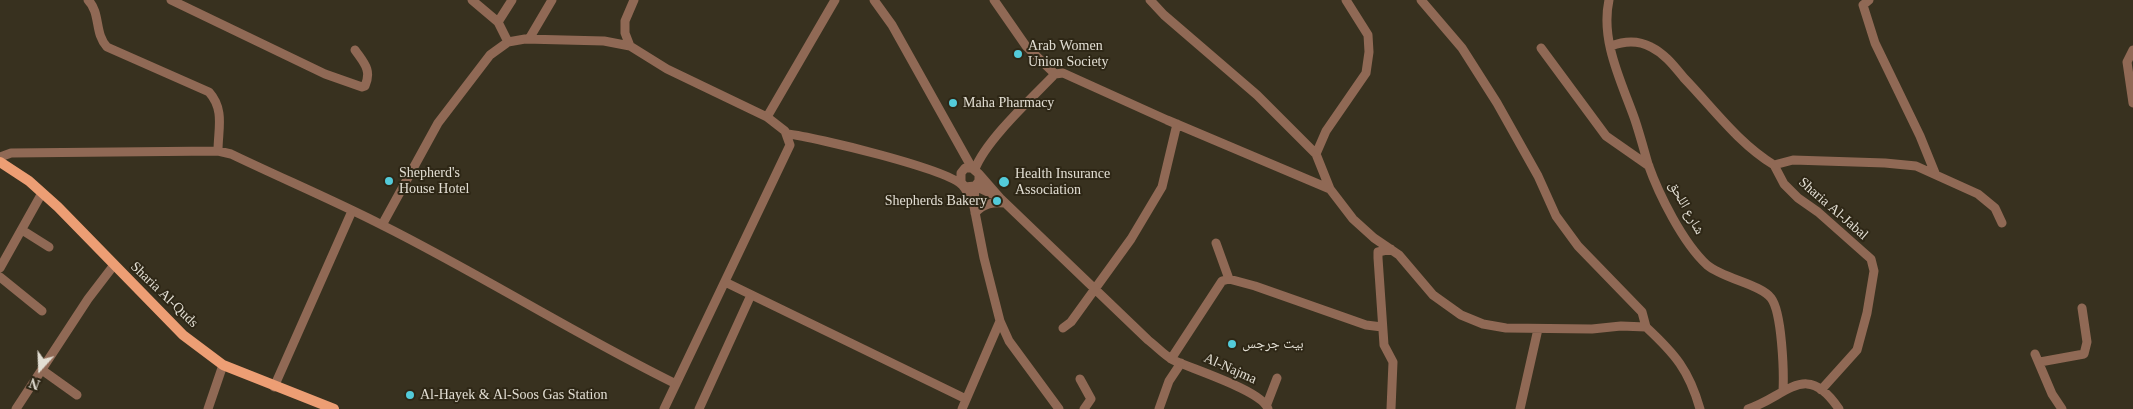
<!DOCTYPE html>
<html>
<head>
<meta charset="utf-8">
<style>
	body { margin:0 }
	#map { position:relative; width:2133px; height:409px; overflow:hidden; background:#38311f; font-family:"Times New Roman",serif }
	canvas { display:block }
	.north { position:absolute; left:15px; top:344px; width:50px; height:50px; -webkit-text-stroke:4px #2e2716; paint-order:stroke; rotate:200deg; font-size:14px; font-weight:700; line-height:20px; text-align:center; color:#e2ded3 }
	.north::after { content:''; display:block; margin:auto; width:18px; height:22px; background:#e2ded3; clip-path:polygon(50% 0,100% 100%,50% 72%,0 100%) }
</style>
</head>
<body>
<div id="map">
<canvas width="2133" height="409"></canvas>
<div class="north">N</div>
</div>
<script>
const g = document.querySelector('canvas').getContext('2d');
g.lineJoin = 'round';
function trace(path, color, width, dash) { g.strokeStyle = color; g.lineWidth = width; g.lineCap = dash ? 'butt' : 'round'; g.setLineDash(dash || []); g.stroke(path); }
function drawText(font, color, halo, rows, align = 'center') {
  g.font = font + ' "Times New Roman","Noto Naskh Arabic",serif'; g.lineWidth = 4; g.setLineDash([]); g.textBaseline = 'middle'; g.strokeStyle = halo; g.fillStyle = color; for (const [text, x, y, turn = 0] of rows) {
    g.save(); g.translate(x, y); g.rotate((+turn || 0) * Math.PI / 180); g.textAlign = isNaN(turn) ? turn : align; if (halo) g.strokeText(text, 0, 0); g.fillText(text, 0, 0); g.restore();
  }
}
trace(new Path2D(`
	M88 0C101 13 94 33 107 47L209 92C225 110 218 129 218 151
	M171 0 325 74 362 87 365 86C372 70 364 63 355 50
	M472 0 498 22 508 42
	M634 0 625 21V33L630 46 667 69 767 117 785 131 790 145 664 409
	M874 0 892 25 972 168
	M994 0 1026 46 1055 74
	M1150 0 1164 15 1257 95 1316 154 1330 189 1353 219 1374 238 1399 255 1433 295 1461 315 1483 324 1506 328 1592 329 1621 326 1646 327C1675 354 1689 370 1700 409
	M1421 0 1462 48 1497 103 1538 176 1556 216 1578 246 1642 312 1646 327
	M1609 0C1600 41 1622 83 1635 120 1640 135 1644 150 1648 164 1659 195 1683 243 1707 265 1724 279 1760 284 1771 298 1782 312 1784 372 1783 391
	M1869 0 1863 5 1875 43 1920 136 1935 173
	M498 22 512 0
	M529 39 552 0
	M1611 46C1624 41 1638 40 1651 47 1665 54 1674 66 1684 78 1713 108 1738 143 1774 165
	M1541 48 1606 136 1649 166
	M2133 50 2127 62 2133 103
	M767 117 835 0
	M788 134C814 137 949 169 963 186 968 191 970 200 974 206
	M1316 154 1326 131 1366 73 1369 52 1368 35 1346 0
	M0 157 11 153 218 151 231 154C281 178 333 200 382 225 482 275 576 335 676 384
	M975 169C986 140 1032 98 1055 74L1063 73 1167 120 1330 189
	M979 174 1000 198 1148 340C1156 346 1164 355 1173 360 1192 369 1263 391 1268 409
	M996 196 975 186 965 187 961 182V173L965 168H972L979 174V181L975 186 974 207 984 258 1000 321 1009 341 1059 409
	M975 213C984 203 993 202 1005 203
	M382 225 438 123 490 55 508 42 525 39 604 41 630 46
	M22 230 49 247
	M1216 243 1229 279
	M0 268 42 193
	M0 277 42 311
	M725 282 966 399
	M1063 328 1071 322 1131 239 1162 187 1177 124
	M2035 354 2052 394 2062 409
	M1171 359 1222 281 1229 279 1255 286 1366 325 1382 327
	M2040 362 2084 354 2087 342 2082 308
	M42 370 77 395
	M1080 379 1091 399 1084 409
	M274 387 352 211
	M1821 390 1857 350 1867 313 1874 271 1871 259 1818 212 1798 198 1784 184 1774 165 1793 160 1885 163 1916 166 1978 194 1995 208 2002 223
	M1267 404 1277 378
	M16 409 88 299 114 265
	M208 409 223 365
	M699 409 751 295
	M962 409 1000 321
	M1159 409 1169 381 1181 363
	M1391 409 1393 362 1384 345 1378 258V252L1391 249
	M1520 409 1538 329
	M1748 409C1786 397 1806 359 1839 409`), '#906955', 9);
trace(new Path2D(`
	M0 162 29 181 58 207 183 335 223 365 334 409`), '#ed9e74', 10);
for (const [x, y, r, color] of [
	[1018,54,5,"#53cbda"],
	[953,103,5,"#53cbda"],
	[389,181,5,"#53cbda"],
	[1004,182,6,"#53cbda"],
	[997,201,5,"#53cbda"],
	[1232,344,5,"#53cbda"],
	[410,395,5,"#53cbda"]
]) { const dot = new Path2D(); dot.arc(x, y, r, 0, 2 * Math.PI); g.fillStyle = color; g.fill(dot); trace(dot, '#2e2716', 2); }
drawText('14px', '#e2ded3', '#2e2716', [
	["Arab Women",1028,46],
	["Union Society",1028,62],
	["Maha Pharmacy",963,103],
	["Shepherd's",399,173],
	["House Hotel",399,189],
	["Health Insurance",1015,174],
	["Association",1015,190],
	["Shepherds Bakery",987,201,"right"],
	["بيت جرجس",1242,344],
	["Al-Hayek & Al-Soos Gas Station",420,395]
], 'left');
drawText('14px', '#e2ded3', '#2e2716', [
	["شارع اللحق",1686,208,61],
	["Sharia Al-Jabal",1833,209,41],
	["Sharia Al-Quds",164,295,44],
	["Al-Najma",1230,369,24]
]);
</script>
</body>
</html>
